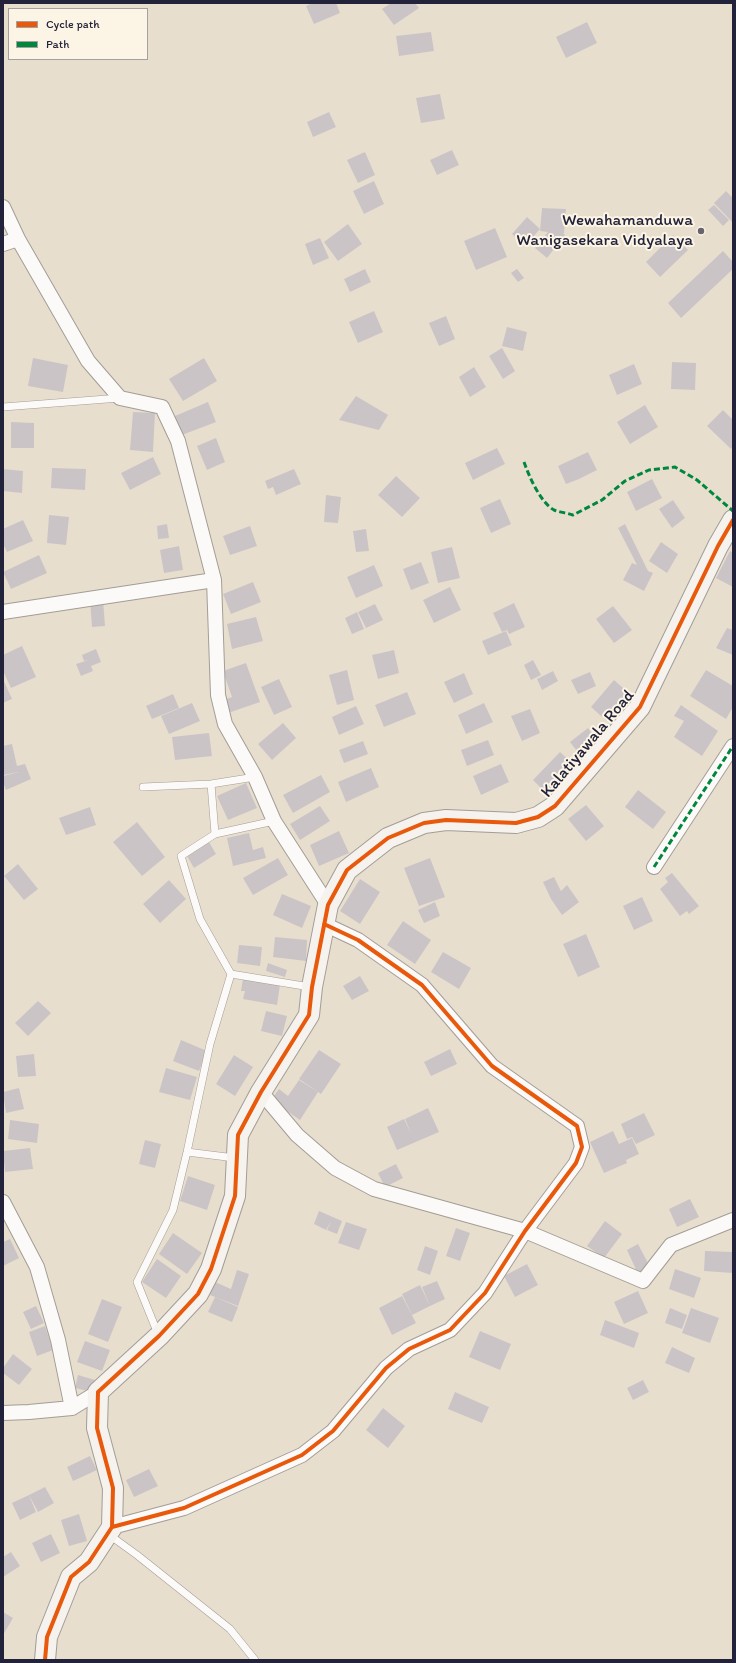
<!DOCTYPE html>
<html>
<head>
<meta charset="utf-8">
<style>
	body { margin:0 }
	#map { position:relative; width:736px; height:1663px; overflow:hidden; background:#e8dece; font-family:Itim,sans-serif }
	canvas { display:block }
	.frame { position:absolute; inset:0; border:4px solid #22223b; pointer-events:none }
	.legend { position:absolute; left:8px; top:8px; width:140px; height:52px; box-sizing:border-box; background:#fcf5e5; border:1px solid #a5a1a1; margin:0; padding:5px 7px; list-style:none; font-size:12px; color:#22223b }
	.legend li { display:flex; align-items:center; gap:8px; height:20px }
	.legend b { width:20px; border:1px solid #a5a1a1 }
</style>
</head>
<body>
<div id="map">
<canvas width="736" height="1663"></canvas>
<div class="frame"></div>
<ul class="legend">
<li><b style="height:5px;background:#e8590c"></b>Cycle path</li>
<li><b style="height:5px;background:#00873e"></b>Path</li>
</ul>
</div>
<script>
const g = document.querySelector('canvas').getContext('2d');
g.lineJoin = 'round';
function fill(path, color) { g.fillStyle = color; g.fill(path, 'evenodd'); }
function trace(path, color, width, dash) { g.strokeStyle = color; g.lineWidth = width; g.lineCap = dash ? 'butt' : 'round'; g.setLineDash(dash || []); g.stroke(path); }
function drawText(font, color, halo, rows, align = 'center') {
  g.font = font + ' Itim,sans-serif'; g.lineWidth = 4; g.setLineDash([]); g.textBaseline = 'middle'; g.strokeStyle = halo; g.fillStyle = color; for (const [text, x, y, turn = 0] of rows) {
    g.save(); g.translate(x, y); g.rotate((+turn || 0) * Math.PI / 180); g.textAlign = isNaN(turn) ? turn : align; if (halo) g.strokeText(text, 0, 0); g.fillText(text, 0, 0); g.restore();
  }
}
fill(new Path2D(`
	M312 3H336L340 13 314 24 306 6Z
	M391 3H415L419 8 394 25 382 9Z
	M587 22 597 43 566 58 556 37Z
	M431 32 434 51 399 56 396 36Z
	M440 94 445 119 421 123 416 98Z
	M329 112 336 127 313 137 307 122Z
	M452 150 459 165 437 175 430 160Z
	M365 152 375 175 358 183 347 160Z
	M374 181 384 204 364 214 353 191Z
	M726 191 733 198V223L714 203Z
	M714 205 729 220 723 226 708 210Z
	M542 208 566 209 564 233H563L565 235 547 258 535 248 548 232 540 231Z
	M527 217 540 229 525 246 512 234Z
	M348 224 362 244 338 261 324 242Z
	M495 228 507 257 476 270 464 241Z
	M673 235 688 250 660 277 646 262Z
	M320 238 329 258 313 265 305 244Z
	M723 251 733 262V269L681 318 668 303Z
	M365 269 371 282 350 292 344 279Z
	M517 269 524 278 518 282 511 273Z
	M374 311 383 332 358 343 349 322Z
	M446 316 455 339 439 346 429 323Z
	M507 327 527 332 523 351 502 346Z
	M502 348 515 371 503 379 489 356Z
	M33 358 68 365 63 392 28 386Z
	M204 358 217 381 183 401 169 379Z
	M672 362 696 363 695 390 671 389Z
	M634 364 642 384 617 395 609 375Z
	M474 367 486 387 470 397 459 377Z
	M356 396 388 415 379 430 339 420Z
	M208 402 216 422 182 435 175 416Z
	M645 405 658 427 630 444 617 422Z
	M723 410 733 420V446L731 449 707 426Z
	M133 412 155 413 153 452 130 450Z
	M11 422 34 423V448H11Z
	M216 438 225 462 207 470 197 446Z
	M497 448 505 464 473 480 465 463Z
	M588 452 597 470 579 479 574 467 579 479 566 484 558 466Z
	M153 457 161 474 130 490 121 473Z
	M52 468 86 469 85 490 51 488Z
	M3 469 23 471 22 493 3 491Z
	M294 469 301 484 276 495 273 487 268 489 265 481Z
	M396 476 420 498 402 517 378 495Z
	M652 479 662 498 636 511 627 492Z
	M326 495 341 497 338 523 324 522Z
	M500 499 511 524 491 533 480 508Z
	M673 500 685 518 672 528 659 509Z
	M49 515 69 517 66 545 47 543Z
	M23 520 33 541 7 552 3 544V529Z
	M167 524 169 538 158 539 157 526Z
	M625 524 648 571 653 573 644 591 623 580 632 563 637 565 618 528Z
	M250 526 257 546 230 555 223 536Z
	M366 529 369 551 356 552 353 531Z
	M661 542 678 554 667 573 649 561Z
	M179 546 183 570 164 573 160 550Z
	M452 547 460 578 438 583 431 552Z
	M730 551 733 553V587L716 578Z
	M39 555 47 573 11 589 3 572Z
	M421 562 429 583 411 590 403 569Z
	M374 565 383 586 356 598 347 577Z
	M253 582 261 602 231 614 223 594Z
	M450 587 461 610 434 623 423 600Z
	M103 599 105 626 92 627 90 600Z
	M514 603 525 627 509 634 507 630 502 632 493 613Z
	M375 604 383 620 366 628 358 612Z
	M613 606 632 630 614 643 596 619Z
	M357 612 364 629 352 634 345 618Z
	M256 617 263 641 232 649 227 624Z
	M727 628 733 630V655L716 648Z
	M506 631 512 645 488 655 482 641Z
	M22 646 36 677 11 688 3 671V655Z
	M96 649 101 662 91 666 93 671 81 676 76 664 89 660 84 661 82 655Z
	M394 650 399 673 378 679 372 655Z
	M533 660 541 675 531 680 524 665Z
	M246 663 260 702 228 713 224 700 232 697 223 671Z
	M347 670 354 700 337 705 329 675Z
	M706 670 733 686V707L726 719 690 696Z
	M553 671 558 681 542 690 537 679Z
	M590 672 596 686 578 694 571 680Z
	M464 673 473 694 454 703 444 682Z
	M3 679 12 699 3 703Z
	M279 679 292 707 274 715 261 687Z
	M614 680 632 696 609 723 591 707Z
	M407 692 416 714 384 727 375 705Z
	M173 694 179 708 152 719 146 706Z
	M192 703 200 721 169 734 161 716Z
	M484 703 493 722 466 734 458 715Z
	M681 705 718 731 702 756 674 737 684 721 674 716Z
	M356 706 364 724 339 735 332 717Z
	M530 709 540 733 522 741 511 716Z
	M283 723 296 738 272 760 258 744Z
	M588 728 598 742 580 755 570 742Z
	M209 733 212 756 175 760 172 737Z
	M488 740 494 755 467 766 461 750Z
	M363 741 368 754 344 763 339 750Z
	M12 744 17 766 25 764 31 779 6 790 3 782V776L19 772 3 775V746Z
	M560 752 574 765 547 794 533 780Z
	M501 764 509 782 481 795 473 776Z
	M371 768 379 787 346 802 338 782Z
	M321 775 330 792 293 813 283 795Z
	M246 783 257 808 228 820 217 796Z
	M638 790 666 812 653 829 625 807Z
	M586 805 604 826 586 841 568 819Z
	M320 806 330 821 300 840 290 824Z
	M90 807 96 825 66 835 59 818Z
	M137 822 165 857 142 876 113 842Z
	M339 831 349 853 319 866 310 845Z
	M249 833 253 850 263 847 266 858 233 866 227 838Z
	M209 842 216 854 194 868 187 856Z
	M278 858 288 875 253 895 243 878Z
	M430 858 445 897 419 906 404 868Z
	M18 864 38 889 24 900 4 876Z
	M672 873 699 906 689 914 687 911 680 916 660 889 668 882 665 878Z
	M554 877 561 891 567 885 579 902 562 915 551 899 543 882Z
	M360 879 380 892 360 924 340 911Z
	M169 880 186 899 160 923 143 904Z
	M282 894 311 906 302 928 273 915Z
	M642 897 653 921 634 930 623 906Z
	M435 902 440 916 424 923 418 910Z
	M403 921 431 940 415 964 387 945Z
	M586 934 600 967 578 977 563 944Z
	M275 937 307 940 306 961 273 957Z
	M239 945 262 947 260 966 237 963Z
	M443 952 471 968 459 989 431 972Z
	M268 963 287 970 285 977 266 971Z
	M360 976 369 991 352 1000 343 986Z
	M243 978 280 985 277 1005 243 999 245 991H241Z
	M38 1001 51 1013 28 1036 15 1023Z
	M266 1011 287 1016 282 1036 261 1031Z
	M181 1040 207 1051 199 1071 173 1061Z
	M450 1049 457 1064 431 1076 424 1062Z
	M319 1050 341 1064 321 1094 299 1079Z
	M34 1054 36 1076 18 1077 16 1056Z
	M234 1055 253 1067 235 1096 216 1084Z
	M166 1068 197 1077 190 1100 159 1092Z
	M299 1080 318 1092 300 1120 271 1100 279 1089 288 1096Z
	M19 1088 24 1109 6 1113 3 1092Z
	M428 1108 439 1132 397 1150 387 1127 404 1119 411 1133 405 1119Z
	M644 1113 655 1135 636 1144 632 1137 627 1139 621 1124Z
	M10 1120 39 1124 37 1143 8 1139Z
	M613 1131 619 1144 632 1138 639 1154 626 1160 627 1163 604 1173 590 1142Z
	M145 1140 161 1144 155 1168 139 1164Z
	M30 1148 33 1169 5 1172 3 1151Z
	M396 1164 403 1178 385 1187 378 1173Z
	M188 1176 215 1185 207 1210 180 1201Z
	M690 1199 699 1217 677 1227 669 1209Z
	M319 1211 342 1221 337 1234 327 1230 331 1221 326 1230 314 1224Z
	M605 1221 622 1234 604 1258 587 1246Z
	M346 1222 367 1229 359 1250 338 1243Z
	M456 1228 470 1233 460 1261 446 1256Z
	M173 1233 202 1253 187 1274 159 1254Z
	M10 1239 19 1258 3 1266V1242Z
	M638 1244 650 1267 638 1274 627 1250Z
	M425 1246 438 1251 430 1275 417 1270Z
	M705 1251 733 1252V1273L704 1271Z
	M157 1259 181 1276 166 1298 142 1282Z
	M527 1264 538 1285 515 1297 504 1276Z
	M675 1269 701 1278 694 1298 669 1289Z
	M237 1270 249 1274 238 1306 210 1295 215 1282 231 1289Z
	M437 1281 445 1299 430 1306 422 1287Z
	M420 1285 430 1306 412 1315 402 1294Z
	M638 1291 648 1313 624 1324 614 1302Z
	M402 1296 416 1323 392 1335 379 1308Z
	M215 1297 238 1307 232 1322 208 1312Z
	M102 1299 122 1307 108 1342 88 1334Z
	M36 1306 44 1323 31 1329 23 1312Z
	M670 1308 687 1315 682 1329 665 1323Z
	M691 1308 719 1318 710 1343 682 1333Z
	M605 1320 639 1333 634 1348 600 1335Z
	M45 1326 53 1350 37 1356 29 1332Z
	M480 1331 511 1344 500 1370 469 1357Z
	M85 1341 110 1350 102 1371 77 1362Z
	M672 1347 695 1358 689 1373 665 1363Z
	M13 1354 32 1369 19 1385 3 1373V1368Z
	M78 1375 95 1380 92 1392 75 1388Z
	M643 1380 649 1392 633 1400 627 1388Z
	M455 1392 489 1407 482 1423 448 1409Z
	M383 1408 405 1426 388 1448 366 1430Z
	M90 1456 97 1470 73 1481 67 1467Z
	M149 1469 158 1486 134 1497 126 1480Z
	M45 1487 54 1503 38 1512 29 1495Z
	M29 1495 36 1512 20 1520 12 1503Z
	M79 1514 87 1541 69 1546 61 1520Z
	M51 1534 60 1553 41 1562 32 1543Z
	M11 1552 20 1566 3 1577V1557Z
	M3 1612 13 1618 3 1635Z`), '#cbc4c7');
const lane = new Path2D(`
	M3 407 120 398
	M143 787 211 784
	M215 834 274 821
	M231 974 310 987
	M187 1152 235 1158
	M158 1334 137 1282 173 1210 187 1152 210 1044 231 974 200 919 181 856 215 834 211 784 255 777
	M108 1534 137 1555 230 1629 255 1660`);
const street = new Path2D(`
	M3 207 18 239 88 361 120 398 162 407 178 441 214 580 218 695 225 724 255 777 274 821 328 905
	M3 244 18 239
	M3 612 214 580
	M654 867 733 746
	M261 1092 297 1135 335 1168 374 1189 525 1231 643 1281 671 1245 733 1220
	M3 1202 37 1267 58 1340 72 1408
	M3 1413 29 1412 72 1408 98 1392
	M112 1527 184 1508 302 1455 333 1431 386 1368 409 1349 450 1330 485 1293 525 1231 576 1163 582 1147 577 1126 492 1066 422 985 358 940 324 924`);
const secondary = new Path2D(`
	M45 1660 47 1637 71 1577 89 1562 112 1527 113 1488 97 1428 98 1392 159 1336 198 1294 211 1269 235 1196 238 1135 261 1092 309 1015 312 987 328 905 347 870 388 838 424 823 446 820 516 823 538 817 555 806 640 707 718 546 733 520`);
trace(lane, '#a29d96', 8);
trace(street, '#a29d96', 16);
trace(secondary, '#a29d96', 22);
trace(lane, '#fcfaf8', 7);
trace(street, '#fcfaf8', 14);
trace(secondary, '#f6f2ed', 20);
trace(new Path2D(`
	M524 462C529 476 540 502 554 510 559 512 567 513 573 515L602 500 625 481 649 470 675 467 697 480 733 511
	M654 867 733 746`), '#00873e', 3, [6, 3]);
trace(new Path2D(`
	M112 1527 184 1508 302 1455 333 1431 386 1368 409 1349 450 1330 485 1293 525 1231 576 1163 582 1147 577 1126 492 1066 422 985 358 940 324 924
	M45 1660 47 1637 71 1577 89 1562 112 1527 113 1488 97 1428 98 1392 159 1336 198 1294 211 1269 235 1196 238 1135 261 1092 309 1015 312 987 328 905 347 870 388 838 424 823 446 820 516 823 538 817 555 806 640 707 718 546 733 520`), '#e8590c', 4);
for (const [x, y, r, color] of [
	[701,231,4,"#67646e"]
]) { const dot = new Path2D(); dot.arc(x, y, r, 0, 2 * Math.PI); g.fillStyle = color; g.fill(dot); trace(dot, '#fcf5e5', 1.5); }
drawText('17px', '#22223b', '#fcf5e5', [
	["Wewahamanduwa",693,221],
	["Wanigasekara Vidyalaya",693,241]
], 'right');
drawText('17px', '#22223b', '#fcf5e5', [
	["Kalatiyawala Road",588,744,-50]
]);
</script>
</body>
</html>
